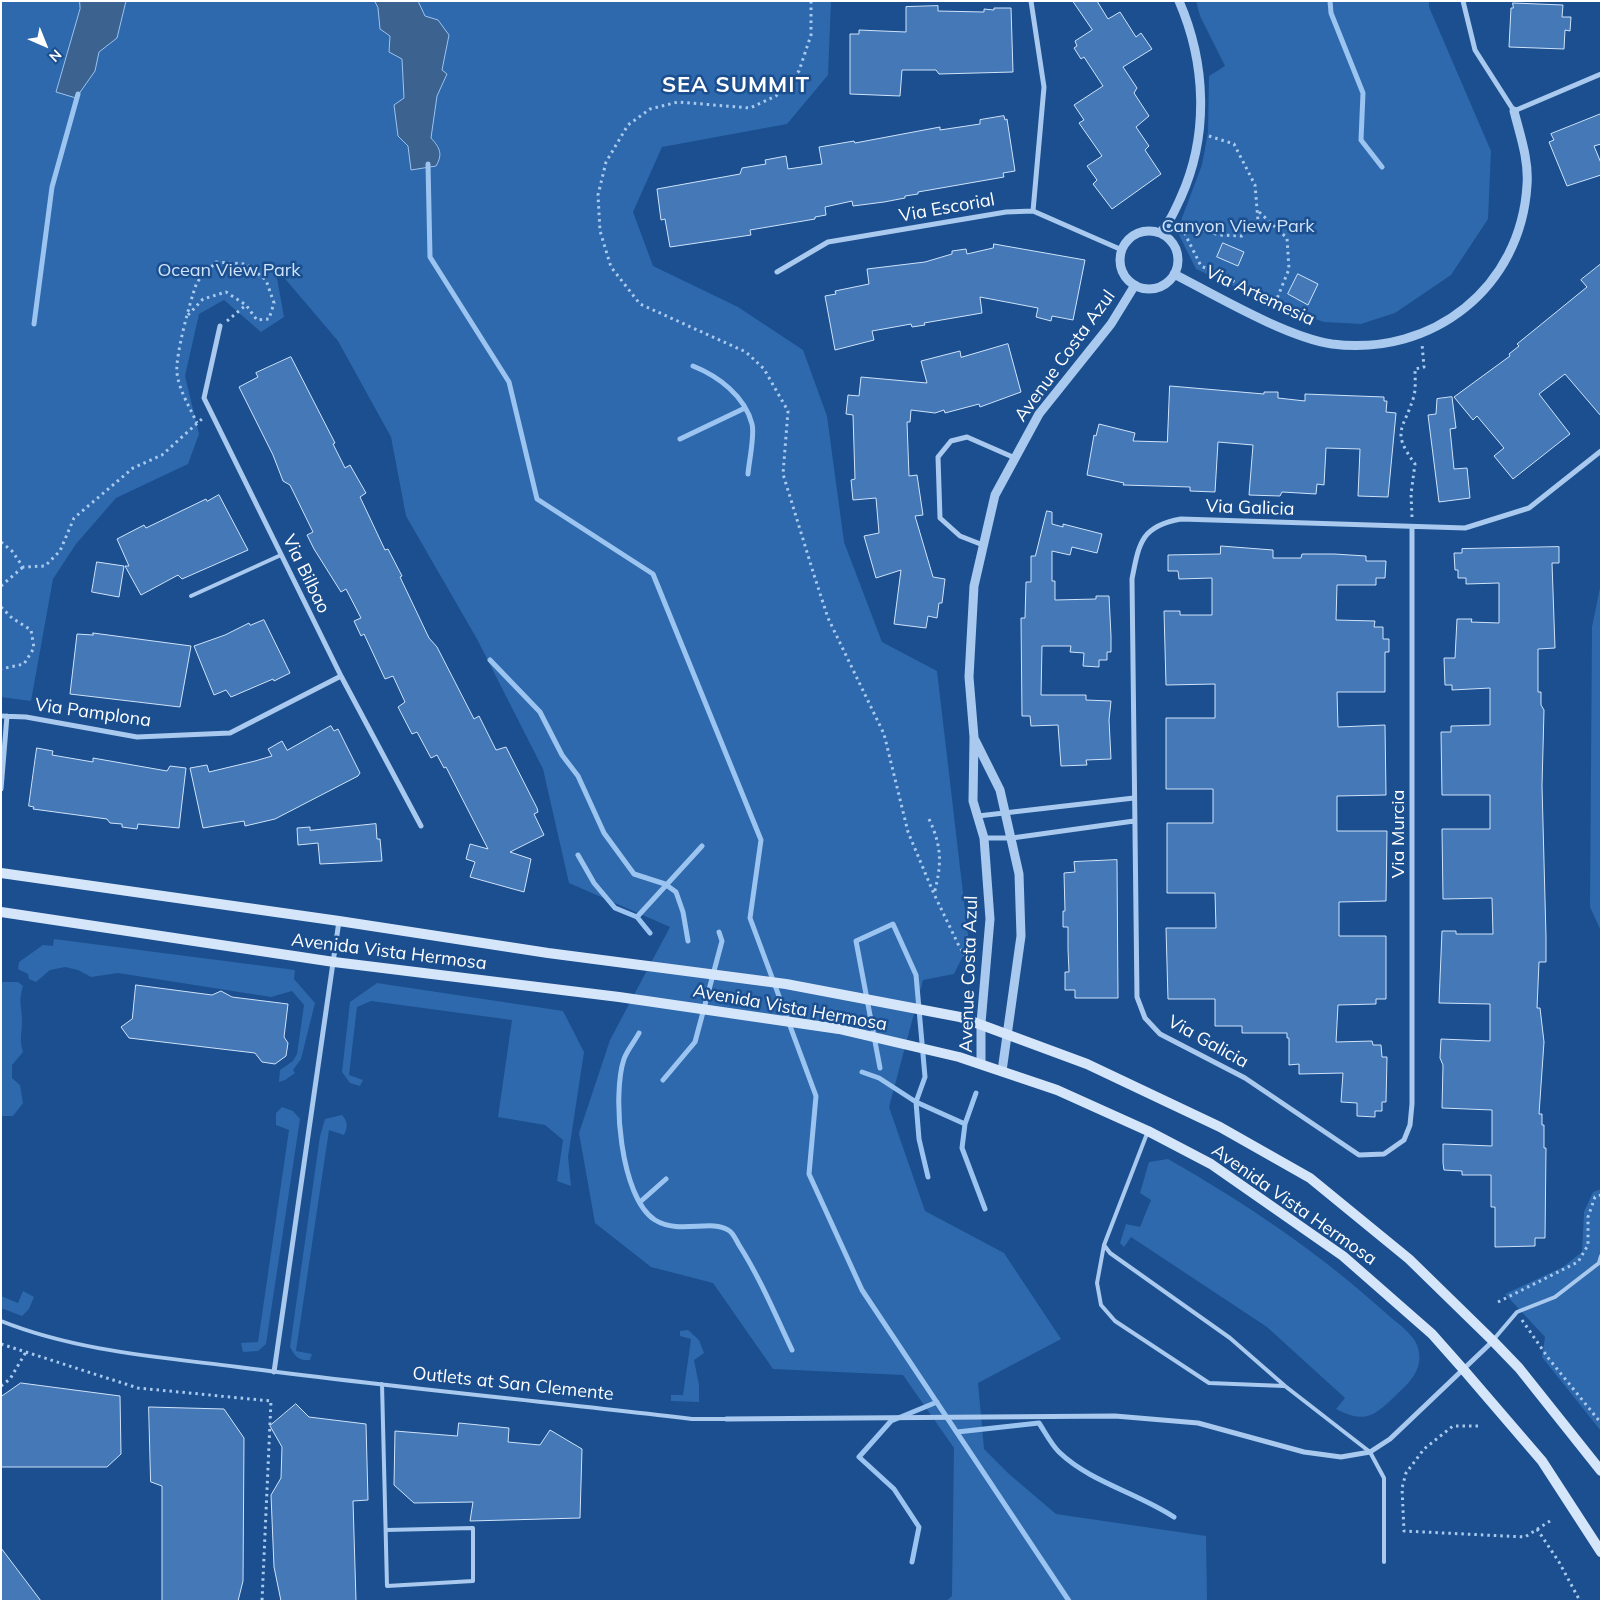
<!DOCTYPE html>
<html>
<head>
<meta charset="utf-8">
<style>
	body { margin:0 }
	#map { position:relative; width:1602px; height:1602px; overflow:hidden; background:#1b4f8f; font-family:Mulish,sans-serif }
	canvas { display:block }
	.frame { position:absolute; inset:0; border:2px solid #fff; pointer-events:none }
	.north { position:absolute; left:20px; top:20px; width:50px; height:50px; -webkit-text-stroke:4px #1b4f8f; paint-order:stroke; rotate:136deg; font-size:14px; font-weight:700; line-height:20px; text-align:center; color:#fff }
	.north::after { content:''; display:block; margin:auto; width:18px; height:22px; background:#fff; clip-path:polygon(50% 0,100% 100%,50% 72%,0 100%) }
</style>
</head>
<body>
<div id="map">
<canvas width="1602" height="1602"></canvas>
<div class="frame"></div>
<div class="north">N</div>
</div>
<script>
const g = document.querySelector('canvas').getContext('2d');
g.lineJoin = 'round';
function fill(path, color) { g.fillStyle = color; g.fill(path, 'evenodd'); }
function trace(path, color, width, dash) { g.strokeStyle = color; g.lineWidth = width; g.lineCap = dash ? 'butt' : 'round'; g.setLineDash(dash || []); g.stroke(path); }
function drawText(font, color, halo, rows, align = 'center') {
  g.font = font + ' Mulish,sans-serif'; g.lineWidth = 5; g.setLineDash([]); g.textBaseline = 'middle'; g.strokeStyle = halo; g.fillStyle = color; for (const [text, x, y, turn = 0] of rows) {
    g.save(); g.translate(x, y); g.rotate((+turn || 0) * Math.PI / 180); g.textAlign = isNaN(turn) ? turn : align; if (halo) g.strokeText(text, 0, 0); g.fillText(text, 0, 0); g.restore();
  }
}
fill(new Path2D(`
	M1 1H80V9L56 91 76 98 95 71 99 52 117 38 126 1H375L378 8 380 29 390 36 402 58 411 170 436 166C443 154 440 148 431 138L437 96 447 74 441 70 449 35 425 17 418 1H831L828 75 787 124 662 147 633 212 653 266 738 307 803 350 827 416 844 542 882 642 937 671 969 944 954 974 923 980 889 1107 925 1211 1004 1253 1061 1339 978 1383 984 1449 1009 1474 1056 1514 1206 1536 1207 1601H946L952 1596 954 1448 903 1375 773 1369 713 1283 651 1267 595 1223 579 1133 610 1040 670 927 569 883 543 769 477 639 406 516 391 437 338 341 275 267 284 317 261 332 224 300 199 314 185 376 199 434 188 464 116 498 76 544 53 579 31 701 1 697Z
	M1196 1H1429V7L1491 151 1488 219 1451 275 1395 313 1361 324 1324 322 1275 305 1196 269 1177 231 1202 165 1208 132 1209 76 1225 66 1200 16Z
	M1601 583V931L1590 907 1592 627Z
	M54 939 295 970 294 979 315 1003 301 1059 293 1070 295 1073 285 1080 279 1082 280 1070 293 1061 297 1054 304 1005 292 991 271 997 118 973 91 977 78 970 65 967 50 970 36 982 29 979 28 974 18 969 19 962 43 945 53 946Z
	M1 982H18L23 986C18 1003 22 1005 22 1021 22 1033 19 1040 23 1052L12 1065V1078L20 1085 23 1103 13 1116H1Z
	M377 983 563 1011 584 1052 568 1157 571 1186 557 1181 563 1140 545 1125 498 1117 512 1020 371 1001 357 1007 349 1075 363 1080 360 1086 350 1083 342 1072 350 1002Z
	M282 1107 293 1111 300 1119 266 1344 258 1351 243 1352 241 1343 258 1342 289 1130 276 1125V1113Z
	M342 1115C348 1122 348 1127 344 1135L329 1130 296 1351 312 1354 310 1360C298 1361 295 1356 290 1347L320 1136 325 1119Z
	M1168 1159C1247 1204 1321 1254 1388 1315 1397 1323 1415 1335 1418 1348 1425 1372 1405 1386 1390 1401 1370 1420 1360 1421 1336 1409L1345 1398 1267 1327 1131 1237 1124 1247 1120 1243 1126 1224 1140 1227 1151 1200 1140 1193 1149 1162Z
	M1601 1189V1431L1542 1357 1545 1337 1505 1294 1563 1267 1582 1252 1584 1212 1593 1192Z
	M23 1291 34 1297 29 1309 22 1316 1 1308V1296L18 1303Z
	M688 1330 699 1340 704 1353 694 1360 699 1385V1402L671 1401V1395H683L691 1339 680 1336V1331Z`), '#2e69ad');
const water = new Path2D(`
	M80 1H126L117 38 99 52 95 71 76 98 56 92 80 9Z
	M375 1H418L425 16 438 20 449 35 442 70 447 74 437 96 431 138C440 148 443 154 436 166L411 170 408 146 398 136 394 105 404 98 402 59 389 52 390 36 380 29 378 8Z`);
fill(water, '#3c6290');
trace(water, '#9cc4f0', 1);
trace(new Path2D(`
	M1330 1 1331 13 1363 93 1361 140 1382 167
	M428 164 430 257 509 382 537 499 653 574 761 840 750 918 816 1096 809 1174 862 1290 1069 1601
	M34 324 52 187 78 94
	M693 366C718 376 745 396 752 424 755 435 749 461 748 474
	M680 439 745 408
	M490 660 540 712 562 755 578 776 604 833 634 874 665 884 676 892 683 912 688 941
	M578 855 594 883 615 908 637 917 650 933
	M637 917 702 846
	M639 1033C635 1041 627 1050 624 1059 612 1094 620 1198 655 1220 679 1235 711 1219 728 1230 733 1232 736 1240 739 1245 760 1278 775 1314 792 1350
	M880 1068 856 941 893 924 916 975 925 1077 916 1102 919 1139 928 1177
	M862 1072 879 1078 916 1102 965 1124
	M663 1080 695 1042 722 941 719 932
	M976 1093 965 1124 962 1148 985 1209
	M640 1202 666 1179
	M957 1432 1039 1423C1045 1432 1051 1444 1059 1452 1090 1482 1138 1493 1174 1517
	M912 1562 919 1527 894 1489 859 1457 891 1421 937 1402`), '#9cc4f0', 5);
const building = new Path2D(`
	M1073 1H1097L1108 19 1120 12 1136 37 1141 33 1152 49 1123 67 1137 88 1134 93 1149 116 1136 127 1149 146 1145 150 1161 174 1112 209 1093 184 1097 180 1087 166 1102 156 1079 123 1084 120 1074 105 1103 86 1084 57 1081 59 1074 48 1077 46 1075 41 1092 30Z
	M1513 3 1563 5 1562 17H1571L1570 31 1565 30 1564 49 1509 47 1511 8H1513Z
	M938 6V11L984 12V9L994 10V8H1011L1013 72 939 74 936 70H902L900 96 850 94V34H859V30L906 32V7Z
	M1601 114V144L1594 146 1601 163V175L1567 186 1549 142 1554 140 1551 134Z
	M1004 116 1005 120 1007 119 1015 171 1003 173 1004 177 918 192V194L905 196V198L884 202 853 206 852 201 825 207 826 215 815 217V219L750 230 751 235 670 247 665 219 661 220 657 189 740 174 742 168 766 164 765 160 786 156 788 169 822 164 819 147 854 141 855 143 940 127V130L980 124V120Z
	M1223 243 1244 252 1238 266 1217 257Z
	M994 244 1085 260 1073 320 1052 316 1051 321 1036 317 1038 308 980 297 982 313 924 323 925 325 912 327 911 324 872 331 874 340 835 350 825 296 836 294 835 291 869 284 867 269 925 262 952 254V251L966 249 967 254 993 248Z
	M1601 264V416L1565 374 1539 394 1570 434 1513 479 1494 456 1504 448 1477 416 1473 420 1454 397 1510 356 1509 354 1519 346 1517 344 1587 287 1581 280Z
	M1298 274 1318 284 1308 305 1288 294Z
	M1008 344 1021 392 980 407 979 404 945 413 944 410 935 413 911 410 910 422H907L909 476 917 475 923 515 915 516 933 577 945 579 942 603H939L937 618 928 616 926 628 894 624 901 570 876 578 864 536 879 533 876 498 853 500 851 480 855 479 853 415 846 414 848 395 859 396 861 377 927 383 921 361 960 351 961 357Z
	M291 357 335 443 333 444 345 468 350 465 366 493 360 497 385 550 388 549 402 576 400 577 429 638 437 647 474 719 479 716 496 750 506 747 537 808 538 812 534 814 544 835 510 852 531 859 524 892 470 877 475 862 466 859 470 844 488 849 446 767 444 768 437 755 431 758 417 732 412 734 398 707 405 702 393 676 385 679 364 634 361 636 354 621 361 618 346 589 341 592 314 549 307 535 313 532 290 485 283 481 273 455 239 387 258 377 256 373Z
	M1170 386 1264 394V392H1278V398L1305 401V394L1384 397V401H1387L1386 412 1396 413 1388 497 1358 496 1360 449 1326 448 1324 485 1317 484 1316 494 1282 492 1280 496 1249 495 1253 445 1218 442 1215 492 1190 491V487L1123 485 1124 483 1087 475 1094 435 1096 436 1099 424 1135 433 1133 441 1167 442Z
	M1452 397 1456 428 1450 429 1454 469 1467 468 1470 498 1439 502 1428 415 1436 414 1437 399Z
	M219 495 248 550 182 579 178 575 141 595 125 566H129L117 539 144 525 146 528 206 499 207 501Z
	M1047 511 1052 512V524L1063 527V524L1102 534 1097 553 1072 547 1070 555 1052 551V581H1055V600L1096 599V596H1109L1111 636V652H1107V660H1099V667L1083 666 1084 653 1070 652 1071 646H1042L1041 695H1086V700L1111 701 1109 720 1111 759 1086 760 1087 765 1061 766 1058 725 1031 726 1030 716H1022L1021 618H1025L1026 582H1031V556H1035Z
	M1221 546 1273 550V558H1301L1302 554H1334L1366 556V561H1386L1385 578H1376V585H1337L1336 620 1375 621 1374 627H1383V639H1389V652H1385V692H1337L1338 727 1385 725 1386 795 1337 796V831H1387L1386 901 1339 902V936H1386V999H1376V1004L1338 1005 1336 1042 1372 1041 1373 1045H1381L1382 1057H1387L1386 1102H1382V1111H1375V1117L1357 1116V1103L1341 1102 1343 1073 1299 1074V1064L1289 1065V1038H1287V1033H1242V1026H1215V999H1168L1166 928H1216L1215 893H1167V823H1213V789H1166V718H1215V684L1166 685 1164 611H1180V615H1212V578L1179 579 1178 571H1168V555L1220 554Z
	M1559 547V563H1552L1555 648 1538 649V692H1541V705L1544 710 1542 786 1546 937V962H1539L1537 1008H1540L1544 1042 1539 1114H1542V1125H1544V1148H1546L1545 1238H1535V1246L1495 1247V1207H1491V1175H1462V1171L1444 1170 1443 1163V1144L1492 1146V1110L1442 1108 1443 1065 1440 1058 1441 1039 1490 1041V1004L1439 1003 1442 931H1456V934H1493L1492 898 1443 899 1442 829H1490V795H1442L1441 732H1451V726L1490 725V688L1452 690V685H1445L1444 658H1455L1457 619H1472L1471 622 1499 623V583L1466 584V578H1458V570H1455L1454 553H1462V549Z
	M97 562 124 566 119 597 92 592Z
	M264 620 290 673 274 681 273 679 231 697 226 690 214 695 194 646 225 635 249 623 250 625Z
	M93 633 191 646 180 707 70 694 77 634 93 635Z
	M331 726 334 731 338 729 360 773 358 776 275 819 245 826 244 821 203 828 190 768 207 765 209 772 255 761 272 756 268 749 282 741 287 750Z
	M37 748 53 751 52 755 93 762V758L167 771 170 766 186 768 179 828 138 824 137 829 122 827V824L110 823 107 819 33 809 34 807 29 806Z
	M376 824 377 839H380L382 861 320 864 318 843 298 845 297 828 310 827V830Z
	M1117 860 1118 998H1075V990H1065V972H1069L1068 949V927H1063V911H1065L1064 873 1075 872 1074 862Z
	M136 985 212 995 221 991 232 997 288 1004 284 1037 288 1043 286 1056 275 1064 262 1062 255 1053 129 1038 121 1027 132 1019Z
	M21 1383 120 1396 121 1454 107 1467H1V1397Z
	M296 1404 309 1417 366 1424 368 1500 353 1501 356 1601H281L274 1567 271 1495 281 1478 282 1447 270 1426Z
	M149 1407 224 1409 244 1438 243 1581 238 1601H162V1486L151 1482Z
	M459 1423 509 1428 508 1442 540 1445 550 1430 582 1449 580 1518 470 1521 473 1502 414 1503 394 1485 395 1431 457 1436Z
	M1 1548 41 1601H1Z`);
fill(building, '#4478b7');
trace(building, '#cfe3fa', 1);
trace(new Path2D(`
	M811 1V35L799 71 776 96 750 108 678 102 650 109 628 125 606 162 598 195 600 231 611 267 640 304 746 352 764 369 788 411 783 474 814 575 828 618 884 734 908 832 934 894 959 946 966 957 972 959
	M1209 136 1234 144 1255 185 1258 221 1242 236 1219 235 1191 226 1183 230 1201 266 1276 301 1289 269 1287 238 1257 210
	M188 315 203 299 226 292 246 305 257 320 269 319 274 303 266 280 246 264 216 262C210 269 199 277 196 285 190 302 175 356 177 373 179 390 190 408 197 423
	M227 321 246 305
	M1412 517 1411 494 1415 464C1390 430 1404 430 1414 396 1416 387 1415 378 1415 369L1424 367 1422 344
	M1 542 12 551 23 567 45 566 60 551 74 518 133 468 162 455 203 418
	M1 586 23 567
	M1 607 12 618 31 630 34 648 24 664 1 669
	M929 819C942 847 942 864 934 894
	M1498 1302 1578 1262 1588 1245V1217L1595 1197 1601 1195
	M1522 1320 1549 1359 1601 1423
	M1 1344 138 1388 271 1401 262 1601
	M1 1386 10 1379 26 1352
	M1478 1426H1453L1424 1449 1406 1473 1402 1488 1404 1531 1525 1537 1550 1521
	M1537 1529 1559 1562 1580 1601`), '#a9c9ee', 3, [2.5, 4]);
trace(new Path2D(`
	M191 596 281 555
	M1148 1131 1104 1245 1110 1253 1230 1338 1285 1386 1370 1452 1384 1478V1562
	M1104 1245 1097 1283 1101 1305 1115 1321 1209 1383 1284 1386
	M1 1321C76 1351 159 1357 238 1367 389 1387 541 1401 692 1419H726
	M1494 1339 1517 1312 1555 1297 1599 1263 1601 1256
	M382 1384 387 1586 473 1581V1528L386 1530`), '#a9c9ee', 4);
trace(new Path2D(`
	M1031 1 1044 87 1033 211
	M1463 1 1475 50 1514 111 1601 74
	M777 272 828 242 1006 212 1033 211 1122 250
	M220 326 204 398 341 676 421 826
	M1412 527V1104L1410 1125 1404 1140 1384 1154 1359 1155 1245 1078 1160 1034 1145 1018 1137 997 1132 579C1139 543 1141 526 1181 519L1465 528 1529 508 1601 451
	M983 545 960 536 940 518 938 457 951 441 967 437 1015 458
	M1 716 26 717 137 737 230 733 341 676
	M1 789 7 716
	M978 816 1134 798
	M984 838H1012L1134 821
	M274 1372 339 921
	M726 1419 1115 1416 1198 1423 1304 1452 1341 1457 1370 1452 1390 1439 1493 1341`), '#a9c9ee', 5);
trace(new Path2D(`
	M1120 260a29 29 0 1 1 58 0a29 29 0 1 1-58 0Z
	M1160 233C1170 222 1175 210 1181 197 1209 135 1206 63 1179 1
	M1174 274C1217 296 1286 337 1332 344 1433 357 1521 287 1527 185 1529 160 1520 135 1514 111
	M975 740 1000 790 1019 874 1021 936 1002 1071
	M981 1064V1023L990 919 984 838 973 801 974 737 969 677 974 586 995 495 1039 414 1111 324 1135 285`), '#a9c9ee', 9);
trace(new Path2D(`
	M1 873 339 921 548 953 786 984 960 1017 1087 1064 1220 1127 1310 1178 1409 1259 1493 1341 1519 1368 1601 1471
	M1 912 334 962 619 997 839 1029 959 1057 1057 1090 1148 1131 1211 1164 1343 1256 1432 1334 1463 1369 1542 1461 1601 1552`), '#d6e6fa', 10);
drawText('18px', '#fff', '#1b4f8f', [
	["Via Escorial",947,208,-10],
	["Via Artemesia",1260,296,25],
	["Avenue Costa Azul",1065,356,-54],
	["Via Galicia",1250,508,2],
	["Via Bilbao",306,574,64],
	["Via Pamplona",93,713,8],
	["Via Murcia",1399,834,-90],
	["Avenida Vista Hermosa",389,952,7],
	["Avenue Costa Azul",969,974,-88],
	["Avenida Vista Hermosa",790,1008,10],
	["Via Galicia",1208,1042,29],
	["Avenida Vista Hermosa",1294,1205,35],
	["Outlets at San Clemente",513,1384,6]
]);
drawText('18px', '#cfe3fa', '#1b4f8f', [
	["Canyon View Park",1238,227],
	["Ocean View Park",229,271]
]);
g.letterSpacing = '1px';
drawText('bold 22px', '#fff', '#1b4f8f', [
	["SEA SUMMIT",736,85]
]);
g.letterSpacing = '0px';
</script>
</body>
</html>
